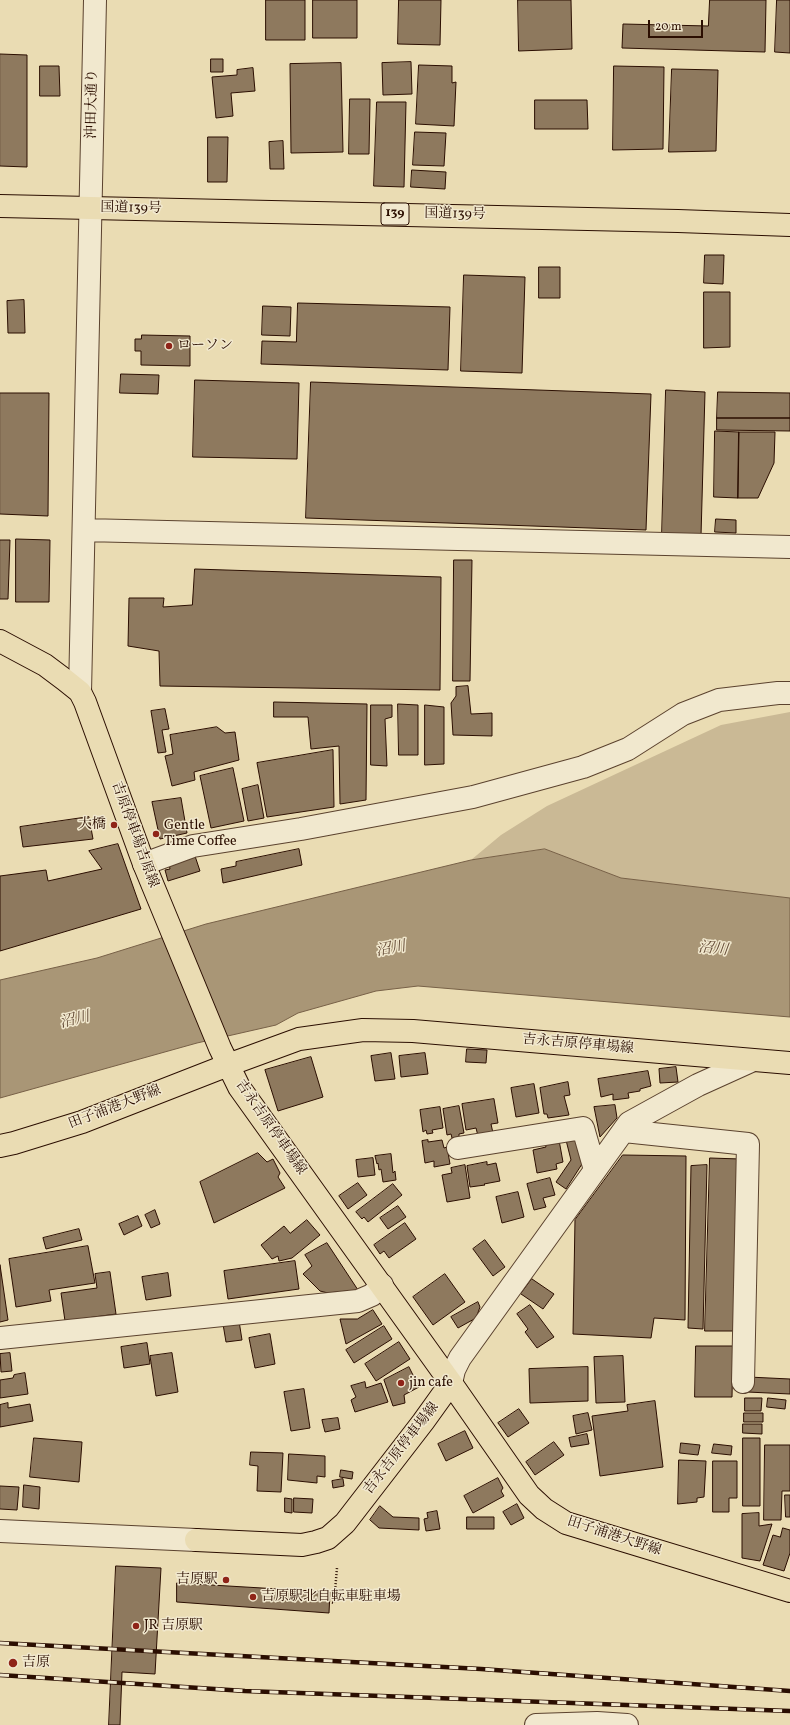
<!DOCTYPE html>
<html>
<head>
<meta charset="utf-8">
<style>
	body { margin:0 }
	#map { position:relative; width:790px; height:1725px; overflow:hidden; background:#eadcb3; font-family:Vollkorn,serif }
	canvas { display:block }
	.scale { position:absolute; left:648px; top:20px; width:55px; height:18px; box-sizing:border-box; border:2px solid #2b0e01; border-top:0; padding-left:5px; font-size:12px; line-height:14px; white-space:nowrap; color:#2b0e01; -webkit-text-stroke:3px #f1e8ce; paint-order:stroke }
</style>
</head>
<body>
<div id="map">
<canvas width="790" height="1725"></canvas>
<div class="scale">20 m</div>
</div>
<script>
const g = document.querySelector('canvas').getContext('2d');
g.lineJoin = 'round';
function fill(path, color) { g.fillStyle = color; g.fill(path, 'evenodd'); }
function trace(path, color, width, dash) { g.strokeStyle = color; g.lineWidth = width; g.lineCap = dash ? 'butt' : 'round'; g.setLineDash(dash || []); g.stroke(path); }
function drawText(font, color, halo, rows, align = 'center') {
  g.font = font + ' Vollkorn,"Noto Serif JP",serif'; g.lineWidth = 3; g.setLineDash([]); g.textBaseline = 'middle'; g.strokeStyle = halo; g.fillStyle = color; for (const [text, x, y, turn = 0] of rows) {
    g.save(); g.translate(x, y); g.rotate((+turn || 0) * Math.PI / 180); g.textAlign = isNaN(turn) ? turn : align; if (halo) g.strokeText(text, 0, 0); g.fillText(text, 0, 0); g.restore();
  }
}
fill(new Path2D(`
	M790 712V898L621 878 545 849 471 860 501 835 547 806 721 725Z`), '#cab995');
const water = new Path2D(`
	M545 849 621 878 790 898V1017L418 986 376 991 298 1013 276 1025 197 1043 0 1098V980L97 958 206 924 471 860Z`);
fill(water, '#a99676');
trace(water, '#776047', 1);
const building = new Path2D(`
	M266 0H305V40H266Z
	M313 0H357V38H313Z
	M399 0H441L440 45 398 44Z
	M518 0H571L572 49 519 51Z
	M710 0H766L765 52 622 48 623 24 708 26Z
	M777 0H790V53L775 52Z
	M0 54 27 55V167L0 166Z
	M211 59H223V72H211Z
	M411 62 412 94 383 95 382 63Z
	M341 63 343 152 291 153 290 64Z
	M419 65 452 66V83L456 82 454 126 416 124Z
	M40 66H59L60 96H40Z
	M614 66 664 67 663 149 613 150Z
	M253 68 255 91 231 93 233 116 216 118 212 77 237 75V70Z
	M672 69 718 70 716 151 669 152Z
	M350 99H370L369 154H349Z
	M535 100H587L588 129H535Z
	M377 102H406L404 187 374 186Z
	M415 132 446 133 444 166 413 165Z
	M208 137H228L227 182H208Z
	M283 141 284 169H270L269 142Z
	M412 170 446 172 445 189 411 187Z
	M705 255H724L723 284 704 283Z
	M539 267H560V298H539Z
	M464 275 525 277 522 373 461 371Z
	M704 292H730V347L704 348Z
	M24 300 25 333H8L7 301Z
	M298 303 450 307 448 370 261 364 262 341 296 342Z
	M263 306 291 307 290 336 262 335Z
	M142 335 190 336V366L141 365V351H135V339H141Z
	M121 374 159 375 158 394 120 393Z
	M195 380 299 383 297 459 193 457Z
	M311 382 651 394 646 530 306 518Z
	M666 390 705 392 701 536 662 535Z
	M718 392 790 393V418H717Z
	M0 393H49L48 516 0 514Z
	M717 418H790V431L717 430Z
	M715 431 739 432 738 498 714 497Z
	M739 432H775L774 463 758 498H738Z
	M716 519 736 520V533L715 532Z
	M16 539 50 540 49 602H16Z
	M0 540H10L8 599H0Z
	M454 560H472L470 681H453Z
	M195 569 441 577 440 690 160 686 159 651 128 646 129 598H164L163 607 192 605Z
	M468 686 471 714 492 713V736L453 735 451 703 456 696V687Z
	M274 702 367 704 366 800 340 804 339 746 311 749 308 717H274Z
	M398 704 418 705V755H399Z
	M371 705H392V717L385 719 387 766 371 765Z
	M425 705 444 707V764L425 765Z
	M165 709 169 729 162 730 166 752 158 753 151 711Z
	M217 727 225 733 235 732 239 760 194 772 195 780 172 786 165 756 173 754 170 735Z
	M333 750 334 807 267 817 257 763Z
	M233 768 244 821 211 828 200 776Z
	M258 785 264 818 248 821 242 789Z
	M181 798 187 833 160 839 152 802Z
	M89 817 93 839 23 847 20 827Z
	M118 844 141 909 0 951V876L46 870 48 881 102 869 89 851Z
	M299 849 302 865 223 883 221 869 236 866V862Z
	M195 856 200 871 168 881 165 870 170 869 169 864Z
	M467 1049 487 1050 486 1063 466 1062Z
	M391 1053 395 1079 375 1081 371 1056Z
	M425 1053 428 1074 401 1077 399 1056Z
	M311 1057 323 1097 278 1111 265 1070Z
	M676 1067 678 1082 660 1083 659 1069Z
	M648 1071 651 1086 640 1089V1091L628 1093 629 1098 613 1100V1094L601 1097 598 1079Z
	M568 1082 570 1095 564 1096 569 1115 548 1118 547 1114H544L540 1088Z
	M534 1084 539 1113 516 1117 511 1088Z
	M494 1099 498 1123 491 1124 493 1133 478 1136 476 1128 466 1130 462 1104Z
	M615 1105 617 1118 600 1137 594 1107Z
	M459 1106 464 1133 459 1134V1137L452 1138 451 1134 447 1135 443 1109Z
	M440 1107 443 1128 432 1130 433 1133 427 1134 426 1130 423 1132 420 1110Z
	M576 1137 582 1164 566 1189 556 1182 571 1160 566 1140Z
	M428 1140V1142L442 1140 444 1148 447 1147 450 1164 434 1167V1161L425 1163 422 1141Z
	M559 1140 563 1162 556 1164 557 1169 537 1173 533 1150 546 1147 545 1143Z
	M258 1153 267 1162 273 1159 280 1173 278 1177 285 1188 214 1223 200 1182Z
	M391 1154 393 1173 395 1171 396 1180 383 1182 381 1169 379 1170 378 1163 377 1164 375 1156Z
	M623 1155 686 1156 685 1320 654 1318 651 1338 573 1334 575 1220Z
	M373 1158 375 1175 358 1177 356 1160Z
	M710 1158 740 1159 736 1331H705Z
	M487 1162V1165L496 1163 500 1181 484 1184 485 1185 470 1187 467 1166Z
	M465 1165 470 1198 447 1202 442 1175 452 1173 451 1168Z
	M707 1165 703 1329 688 1328 691 1166Z
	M550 1178 555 1195 543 1198 546 1207 534 1210 527 1184Z
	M358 1183 367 1195 348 1209 339 1196Z
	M393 1184 402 1195 368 1222 364 1217 362 1219 356 1212Z
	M518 1192 524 1217 502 1223 496 1197Z
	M398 1206 406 1217 388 1229 380 1218Z
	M155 1210 160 1224 151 1228 145 1215Z
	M138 1216 142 1226 124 1235 119 1224Z
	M307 1220 320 1235 292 1258 279 1261 278 1256 272 1259 261 1245 284 1226 290 1233Z
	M405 1223 416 1239 389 1258 384 1251 380 1254 374 1245Z
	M79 1229 82 1240 46 1249 43 1238Z
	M485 1240 505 1267 493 1276 473 1249Z
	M327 1243 358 1290 328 1293 320 1291 303 1274 312 1266 305 1255Z
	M88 1246 95 1283 49 1290 51 1301 16 1307 9 1259Z
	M295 1261 299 1289 228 1299 224 1271Z
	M0 1265 8 1320 0 1322Z
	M110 1272 116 1314 65 1321 61 1293 97 1288 95 1274Z
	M168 1273 171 1296 146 1300 142 1277Z
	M445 1274 465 1302 433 1325 413 1297Z
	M532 1279 554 1294 543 1309 521 1294Z
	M478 1302 480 1307 476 1318 458 1328 451 1317Z
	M530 1305 554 1337 537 1348 525 1332 528 1329 517 1314Z
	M373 1310 382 1324 346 1344 340 1319H357Z
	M239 1321 242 1340 226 1342 223 1324Z
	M384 1326 392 1339 354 1363 346 1350Z
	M270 1334 275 1364 255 1368 249 1338Z
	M399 1342 410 1359 376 1381 365 1364Z
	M147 1343 150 1364 124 1368 121 1347Z
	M696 1346H733L732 1397H695Z
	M10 1353 12 1371 1 1372 0 1354Z
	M172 1353 178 1392 156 1396 150 1356Z
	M623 1356 625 1402 596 1403 594 1357Z
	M409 1367 419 1387 404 1395 405 1403 393 1406 384 1380Z
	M588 1367V1401L530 1403 529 1369Z
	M25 1373 28 1394 0 1398V1380L13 1378 14 1375Z
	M748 1377 790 1379V1394L747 1392Z
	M365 1382 366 1388 381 1383 388 1402 355 1412 351 1400 356 1397 351 1386Z
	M304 1389 310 1428 291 1431 284 1392Z
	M745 1398H762L761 1411H745Z
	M768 1398 786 1400 785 1409 767 1407Z
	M655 1401 663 1467 600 1476 592 1416 628 1411 627 1405Z
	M8 1403V1408L30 1404 33 1421 0 1427V1405Z
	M519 1409 529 1423 508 1437 498 1423Z
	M588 1413 592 1430 576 1434 573 1416Z
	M744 1413H763V1422H744Z
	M338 1418 340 1429 325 1432 322 1420Z
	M743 1424H762V1434L743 1433Z
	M465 1431 473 1448 446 1461 438 1444Z
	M587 1434 589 1444 571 1447 569 1438Z
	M34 1438 82 1442 79 1482 30 1477Z
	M743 1438H760V1506H743Z
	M554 1442 564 1455 535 1475 526 1462Z
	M681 1443 700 1445 698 1455 680 1453Z
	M714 1444 732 1446 731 1455 712 1453Z
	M765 1445H790V1491H782L781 1520H764Z
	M251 1452 283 1453 281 1492 257 1491 258 1466 250 1465Z
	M289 1454 325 1456V1477L317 1476V1483L288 1480Z
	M679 1460 706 1461 704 1497 697 1498V1502L678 1504Z
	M713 1461H737V1498H729V1512H713Z
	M341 1470 353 1472 352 1479 340 1477Z
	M498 1478 503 1488 501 1491 504 1496 473 1513 464 1496Z
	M343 1479 344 1486 333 1488 332 1481Z
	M24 1485 40 1487 39 1509 23 1507Z
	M0 1486 19 1487 17 1510 0 1509Z
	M785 1495H790V1517H786Z
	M285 1498 292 1499V1513L285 1512Z
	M294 1498 313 1499 312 1513 294 1512Z
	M517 1504 524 1518 511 1525 503 1512Z
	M380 1506 393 1517 419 1518V1530L379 1528 370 1520Z
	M437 1511 440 1529 426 1531 424 1519 428 1518 427 1513Z
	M759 1513V1526L772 1524 760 1561 742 1558V1514Z
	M467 1517H494V1529H467Z
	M783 1528 790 1530V1553L784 1571 763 1565 773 1535 780 1537Z
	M116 1566 161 1568 155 1674 122 1672 120 1725H109Z
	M177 1583 330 1592 329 1613 177 1602Z`);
fill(building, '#8e795e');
trace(building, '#2b0e01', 1);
const minor = new Path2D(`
	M84 530 790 547
	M80 692 95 0
	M144 864 193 846 301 829 473 797 583 767 628 749 683 714 719 700 778 693H790
	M624 1131 748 1144 743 1382
	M458 1148 583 1128 595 1170
	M0 1338 358 1301 372 1295 382 1285
	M451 1383 454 1370 460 1358 629 1123 698 1085 751 1061
	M0 1531 196 1540
	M536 1725 597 1723 627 1725`);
const major = new Path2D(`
	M0 641 45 665 65 680 80 692 85 702 144 864 220 1048 239 1087 451 1383 529 1495 544 1509 566 1523 790 1591
	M0 1146 14 1143 82 1122 228 1065 299 1039 363 1030 413 1031 790 1063
	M196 1540 302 1545 316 1542 328 1538 345 1523 423 1422 451 1383`);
const highway = new Path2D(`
	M0 206 678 221 790 225`);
trace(minor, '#5b422e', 24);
trace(major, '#2b0e01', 24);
trace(highway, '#2b0e01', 24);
trace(new Path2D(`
	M329 1602 334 1603 337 1568`), '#2b0e01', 2.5, [1, 2]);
trace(minor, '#f1e8ce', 22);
trace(major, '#eadcb3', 22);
trace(highway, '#eadcb3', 22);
const rail = new Path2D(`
	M0 1643 481 1669 790 1691
	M0 1675 245 1691 790 1711`);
trace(rail, '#2b0e01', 4.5);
trace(rail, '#f1e8ce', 3, [9]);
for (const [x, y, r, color] of [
	[169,346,4,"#8f2418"],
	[114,825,4,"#8f2418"],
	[156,834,4,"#8f2418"],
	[401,1383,4,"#8f2418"],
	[226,1580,4,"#8f2418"],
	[253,1597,4,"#8f2418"],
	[136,1626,4,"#8f2418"],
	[13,1663,5,"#8f2418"]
]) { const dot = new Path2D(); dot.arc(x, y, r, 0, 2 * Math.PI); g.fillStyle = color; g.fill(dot); trace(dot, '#f1e8ce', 1.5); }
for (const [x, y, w] of [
	[395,214,28]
]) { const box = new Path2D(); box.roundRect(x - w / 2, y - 11, w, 22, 3); g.fillStyle = '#f1e8ce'; g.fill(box); trace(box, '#2b0e01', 1); }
drawText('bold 13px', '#2b0e01', null, [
	["139",395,214]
]);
drawText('14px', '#2b0e01', '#f1e8ce', [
	["沖田大通り",93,104,-89],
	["国道139号",131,209,1],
	["国道139号",455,215,1],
	["吉原停車場吉原線",134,835,70],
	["吉永吉原停車場線",578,1045,5],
	["田子浦港大野線",115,1108,-21],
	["吉永吉原停車場線",270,1128,55],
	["吉永吉原停車場線",402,1449,-52],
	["田子浦港大野線",614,1537,18]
]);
drawText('14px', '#2b0e01', '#f1e8ce', [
	["ローソン",177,346],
	["大橋",106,825,"right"],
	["Gentle",164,826],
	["Time Coffee",164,842],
	["jin cafe",409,1383],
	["吉原駅",218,1580,"right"],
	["吉原駅北自転車駐車場",261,1597],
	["JR 吉原駅",144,1626],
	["吉原",22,1663]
], 'left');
drawText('italic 15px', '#644b36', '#f1e8ce', [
	["沼川",391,950,-11],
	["沼川",713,950,6],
	["沼川",75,1021,-14]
]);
</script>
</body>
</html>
